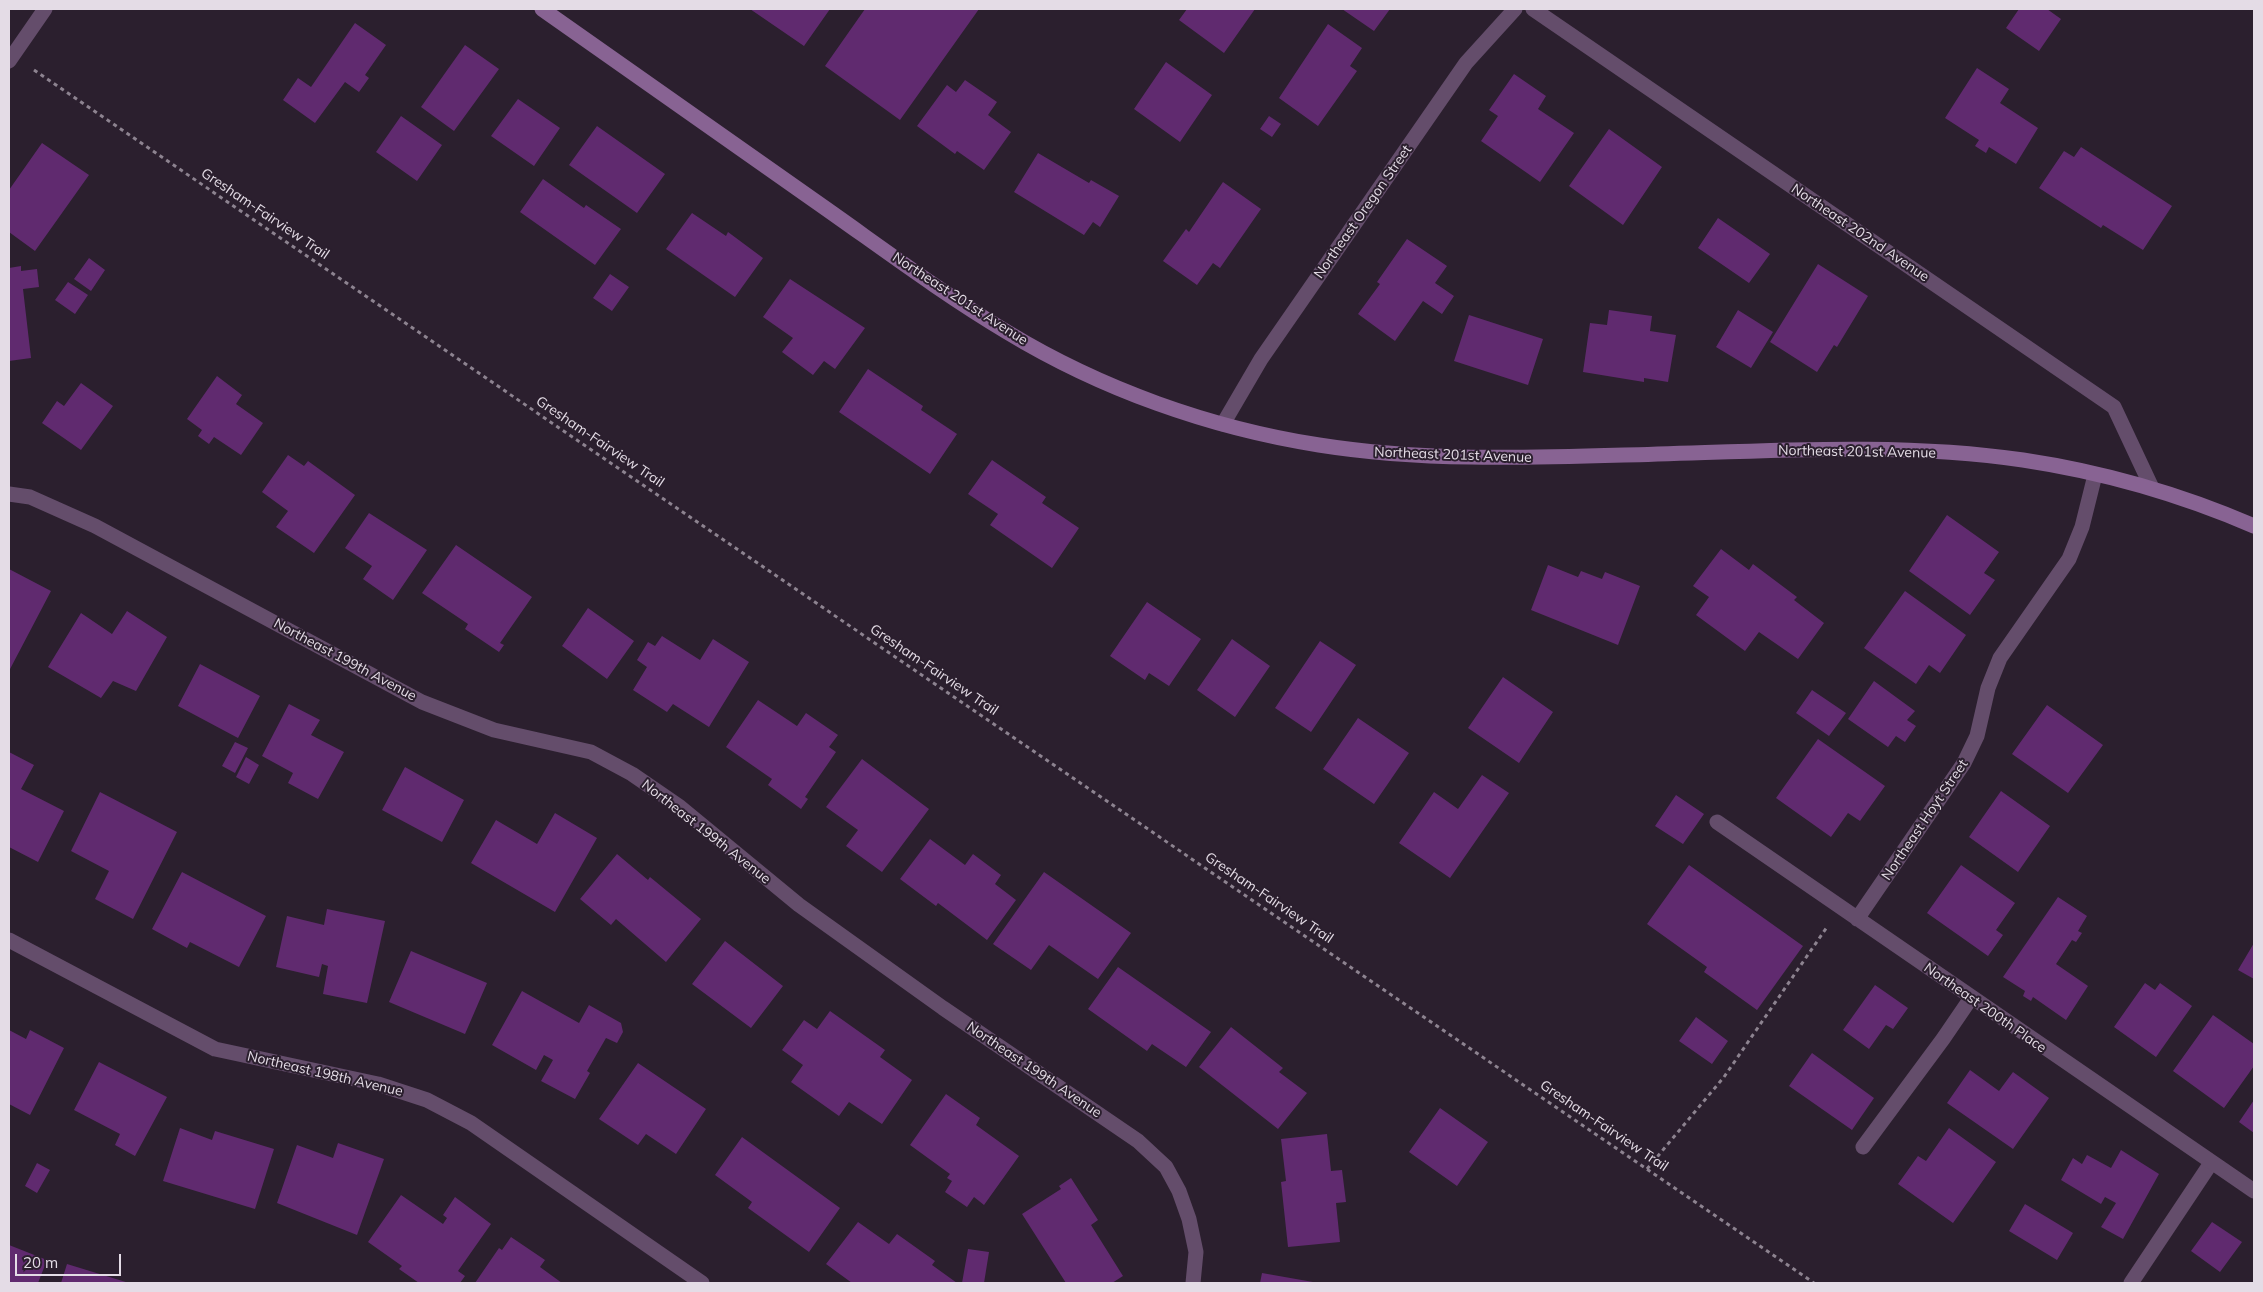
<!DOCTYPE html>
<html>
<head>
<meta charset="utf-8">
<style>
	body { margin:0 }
	#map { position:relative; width:2263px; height:1292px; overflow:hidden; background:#2b1f2e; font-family:Mulish,sans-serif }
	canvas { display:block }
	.frame { position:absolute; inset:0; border:10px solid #e4dce6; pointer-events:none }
	.scale { position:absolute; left:15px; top:1254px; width:106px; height:22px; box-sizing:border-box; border:2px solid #e4dce6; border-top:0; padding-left:6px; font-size:15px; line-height:18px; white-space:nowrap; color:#e4dce6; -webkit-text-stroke:4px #2b1f2e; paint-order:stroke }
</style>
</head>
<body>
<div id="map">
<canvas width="2263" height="1292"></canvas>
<div class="frame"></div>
<div class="scale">20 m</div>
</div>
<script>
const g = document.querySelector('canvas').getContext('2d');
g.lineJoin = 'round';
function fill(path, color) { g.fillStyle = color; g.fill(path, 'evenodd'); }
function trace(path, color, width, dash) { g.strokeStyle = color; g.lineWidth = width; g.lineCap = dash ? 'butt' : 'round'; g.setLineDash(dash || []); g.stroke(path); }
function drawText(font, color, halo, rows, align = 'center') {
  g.font = font + ' Mulish,sans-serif'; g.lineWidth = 4; g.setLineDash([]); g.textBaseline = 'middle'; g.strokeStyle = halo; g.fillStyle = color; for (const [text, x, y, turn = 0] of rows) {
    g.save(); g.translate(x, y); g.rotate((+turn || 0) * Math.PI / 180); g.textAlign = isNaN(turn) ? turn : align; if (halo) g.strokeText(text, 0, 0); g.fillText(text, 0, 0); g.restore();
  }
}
fill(new Path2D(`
	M750 9H830L804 46Z
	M865 9H979L900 120 825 66Z
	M1187 9H1255L1224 53 1179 20Z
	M1342 9H1390L1374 31Z
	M2019 9H2047L2061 19 2039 51 2006 28Z
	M355 23 386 45 365 75 369 78 359 92 345 82 315 123 283 100 298 78 311 87Z
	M1328 24 1362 48 1350 66 1357 71 1318 126 1279 98Z
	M465 45 499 69 454 131 421 107Z
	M1166 62 1212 95 1180 142 1134 109Z
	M1977 68 2009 89 2000 103 2038 128 2016 164 1989 147 1986 153 1975 146 1979 140 1945 118Z
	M1514 74 1546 96 1538 109 1574 133 1540 182 1481 141 1498 116 1489 110Z
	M965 80 997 102 988 115 1011 132 984 170 957 151 955 154 917 126 947 85 956 92Z
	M518 99 560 128 534 166 491 136Z
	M401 116 442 145 417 181 376 152Z
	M1269 116 1281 124 1272 137 1260 129Z
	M597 126 665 174 637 213 569 165Z
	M1609 129 1662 167 1623 225 1569 186Z
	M42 143 89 175 35 251 9 232V190Z
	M2081 147 2172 206 2143 250 2103 225 2101 228 2039 188 2064 151 2074 157Z
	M1038 153 1089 183 1091 180 1119 196 1100 227 1093 222 1084 235 1014 192Z
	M543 179 584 208 586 205 621 229 595 265 520 212Z
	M1223 182 1261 209 1220 268 1213 263 1197 285 1163 261 1186 229 1189 232Z
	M692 213 726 236 728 232 763 258 735 297 666 249Z
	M1718 218 1770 254 1749 283 1698 248Z
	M1407 239 1447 266 1435 283 1454 296 1442 314 1423 301 1395 341 1358 314 1380 284 1377 282Z
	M89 258 105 270 91 291 74 279Z
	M1818 264 1868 296 1837 347 1834 345 1817 372 1770 342Z
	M21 266V271L37 269 39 287 23 289 31 358 9 361V268Z
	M610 274 629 287 612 311 593 298Z
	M790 279 865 328 835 369 824 361 813 375 782 352 793 338 763 317Z
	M68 282 88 295 75 314 55 300Z
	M1609 310 1652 316 1650 331 1676 335 1668 382 1644 378V382L1583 372 1590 323 1607 325Z
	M1738 310 1773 332 1751 368 1716 347Z
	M1469 315 1543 339 1528 385 1454 361Z
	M868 369 923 406 921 410 957 434 930 474 839 412Z
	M217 376 242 395 236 404 263 423 241 455 214 437 209 444 198 436 202 430 187 419Z
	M81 383 113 406 81 450 42 423 57 401 64 406Z
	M288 455 304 466 308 461 355 495 314 553 276 527 288 511 262 492Z
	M992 460 1046 497 1042 503 1079 528 1052 568 990 525 998 514 968 494Z
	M369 513 427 550 393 600 363 579 372 566 345 548Z
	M1947 515 1999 552 1984 573 1995 580 1970 615 1909 571Z
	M456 545 532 597 500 643 504 645 499 652 465 629 468 624 422 593Z
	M1721 549 1749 570 1753 564 1797 597 1794 600 1824 623 1798 659 1759 632 1745 651 1696 615 1709 597 1693 586Z
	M1548 565 1578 577 1581 571 1602 579 1605 572 1640 586 1618 645 1531 610Z
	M9 569 51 591 9 671Z
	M1905 591 1966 635 1940 673 1929 665 1916 684 1864 648Z
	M1147 602 1201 639 1169 686 1149 673 1145 680 1110 656Z
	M588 608 634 641 607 679 562 646Z
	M127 611 167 637 136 691 113 681 101 698 48 667 81 613 112 634Z
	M662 636 700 660 713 639 749 662 709 727 673 704 667 712 633 690 647 667 637 660 648 642 655 646Z
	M1232 639 1270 666 1235 717 1197 690Z
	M1320 641 1356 665 1311 732 1275 708Z
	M200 664 260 696 238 738 178 706Z
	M1503 677 1553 712 1519 763 1468 728Z
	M1874 681 1915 711 1907 720 1916 726 1905 742 1896 736 1888 747 1848 719Z
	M1812 690 1846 713 1829 736 1796 713Z
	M758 700 797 726 806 713 838 735 829 747 836 752 805 797 808 799 801 809 768 785 772 779 726 747Z
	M289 704 320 720 311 735 344 752 318 799 288 783 293 773 262 756Z
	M2047 705 2103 745 2068 793 2012 754Z
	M1358 718 1409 753 1374 804 1323 769Z
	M1818 739 1885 786 1860 821 1848 813 1831 837 1776 798Z
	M235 742 248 748 235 773 222 766Z
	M9 752 34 765 21 789 64 811 38 862 9 847Z
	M246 757 259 765 249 784 236 777Z
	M862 759 929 809 882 872 846 846 858 830 826 807Z
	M405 767 464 800 442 842 382 810Z
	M1482 775 1509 793 1450 878 1399 843 1434 792 1458 809Z
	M2001 791 2050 826 2018 872 1969 837Z
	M100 792 177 832 133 919 95 899 109 871 71 851Z
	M1676 795 1704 814 1683 844 1655 826Z
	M555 813 597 838 555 912 471 863 496 820 537 844Z
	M930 839 965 865 973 854 1001 875 995 884 1016 900 987 940 938 903 936 906 900 879Z
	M617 854 648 880 650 877 701 919 666 962 616 919 611 925 580 899Z
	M1689 865 1803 946 1757 1010 1704 972 1707 967 1647 924Z
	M1961 865 2015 903 1996 930 2003 935 1988 956 1927 913Z
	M182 872 266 916 239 967 190 942 187 948 152 929Z
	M1044 872 1131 933 1098 979 1049 945 1031 970 993 944Z
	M2058 897 2087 916 2078 931 2082 933 2076 942 2072 940 2056 964 2088 986 2066 1020 2033 997 2031 1001 2023 996 2025 991 2003 977Z
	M327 909 385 921 367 1003 323 994 328 966 322 964 319 977 276 967 287 916 324 925Z
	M725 941 783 986 751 1028 692 984Z
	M2254 943V979L2238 970Z
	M411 951 487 983 465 1034 389 1002Z
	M1118 967 1211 1032 1186 1067 1152 1044 1147 1051 1088 1009Z
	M2145 983 2155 990 2160 983 2192 1006 2156 1057 2114 1027Z
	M1875 985 1908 1008 1893 1029 1886 1025 1869 1049 1843 1030Z
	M522 991 579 1023 589 1005 621 1023 623 1032 617 1043 606 1038 587 1071 590 1073 575 1099 541 1081 553 1060 544 1055 536 1070 492 1045Z
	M830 1011 885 1050 880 1057 912 1080 882 1124 849 1102 839 1116 791 1082 803 1065 782 1050 804 1020 817 1029Z
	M2213 1015 2254 1044V1066L2224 1108 2173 1071Z
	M1696 1017 1728 1041 1712 1064 1679 1041Z
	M1231 1027 1283 1068 1279 1072 1307 1093 1278 1129 1199 1067Z
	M9 1030 26 1039 30 1030 64 1048 30 1115 9 1104Z
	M1812 1053 1874 1098 1852 1130 1789 1086Z
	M99 1062 167 1097 135 1156 115 1145 120 1134 74 1110Z
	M638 1063 706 1109 676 1154 646 1134 638 1145 599 1119Z
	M1970 1070 1999 1091 2013 1072 2049 1098 2013 1149 1947 1103Z
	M946 1094 980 1118 976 1125 1019 1156 984 1205 974 1197 967 1207 945 1192 952 1181 947 1178 950 1174 910 1145Z
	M2254 1100V1133L2239 1122Z
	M1440 1108 1488 1142 1457 1186 1409 1152Z
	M180 1128 212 1140 215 1131 274 1149 255 1209 163 1181Z
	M1949 1128 1996 1162 1953 1223 1898 1184 1918 1156 1926 1161Z
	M1327 1134 1331 1171 1342 1170 1346 1202 1336 1203 1340 1242 1288 1247 1281 1182 1286 1181 1281 1139Z
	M742 1137 840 1208 809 1252 748 1208 752 1202 715 1175Z
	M338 1143 384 1159 357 1235 277 1203 297 1145 333 1158Z
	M2121 1150 2159 1174 2123 1239 2101 1227 2116 1203 2105 1197 2101 1204 2061 1180 2073 1158 2082 1164 2087 1155 2111 1168Z
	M37 1163 50 1170 37 1193 25 1186Z
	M1071 1178 1098 1220 1091 1225 1123 1276 1112 1283H1066L1022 1214 1061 1189 1059 1186Z
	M401 1195 443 1224 447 1218 443 1215 455 1197 491 1224 458 1271 465 1276 460 1283H419L399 1269 402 1266 368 1242Z
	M2025 1204 2073 1233 2057 1260 2009 1231Z
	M858 1222 889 1244 897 1234 935 1261 932 1265 957 1283H852L826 1264Z
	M2212 1222 2242 1242 2220 1272 2191 1251Z
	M511 1237 545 1260 540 1267 562 1283H475L499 1248 502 1250Z
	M9 1245 47 1260 38 1283H9Z
	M968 1249 989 1252 984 1283H962Z
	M67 1264 129 1283H61Z
	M1262 1273 1313 1282V1283H1260Z`), '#602a6f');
trace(new Path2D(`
	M34 70 1814 1283
	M1647 1169 1724 1077 1827 927`), '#8d8390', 3, [4, 4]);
trace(new Path2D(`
	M1863 1147 1943 1039 1971 998
	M2131 1283 2211 1163`), '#644d6b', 15);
trace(new Path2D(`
	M1533 9 2114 407 2152 488
	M9 61 45 9
	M1223 424 1261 359 1466 63 1515 9
	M9 494 30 497 95 526 422 702 494 730 591 752 632 774 680 807 799 905 943 1008 1138 1141 1166 1167 1179 1191 1189 1219 1196 1252 1193 1283
	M1717 822 2254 1191
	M1857 919 1964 763 1977 736 1988 688 2000 658 2069 559 2082 527 2095 475
	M9 940 215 1049 378 1084 427 1100 471 1123 702 1283`), '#644d6b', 15);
trace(new Path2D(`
	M542 9C633 73 724 137 815 201 878 245 940 292 1007 332 1101 389 1210 428 1319 445 1420 461 1522 458 1624 455 1754 452 1895 441 2023 460 2103 472 2180 494 2254 526`), '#886393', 15);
drawText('14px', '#e4dce6', '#2b1f2e', [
	["Northeast Oregon Street",1363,212,-55],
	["Gresham-Fairview Trail",265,214,34],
	["Northeast 202nd Avenue",1860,233,34],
	["Northeast 201st Avenue",960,299,33],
	["Gresham-Fairview Trail",600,442,34],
	["Northeast 201st Avenue",1857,452,1],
	["Northeast 201st Avenue",1453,455,2],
	["Northeast 199th Avenue",345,660,28],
	["Gresham-Fairview Trail",934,670,34],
	["Northeast Hoyt Street",1925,820,-56],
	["Northeast 199th Avenue",706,832,38],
	["Gresham-Fairview Trail",1269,898,34],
	["Northeast 200th Place",1985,1008,35],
	["Northeast 199th Avenue",1034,1070,34],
	["Northeast 198th Avenue",325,1074,13],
	["Gresham-Fairview Trail",1604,1126,34]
]);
</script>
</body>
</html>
